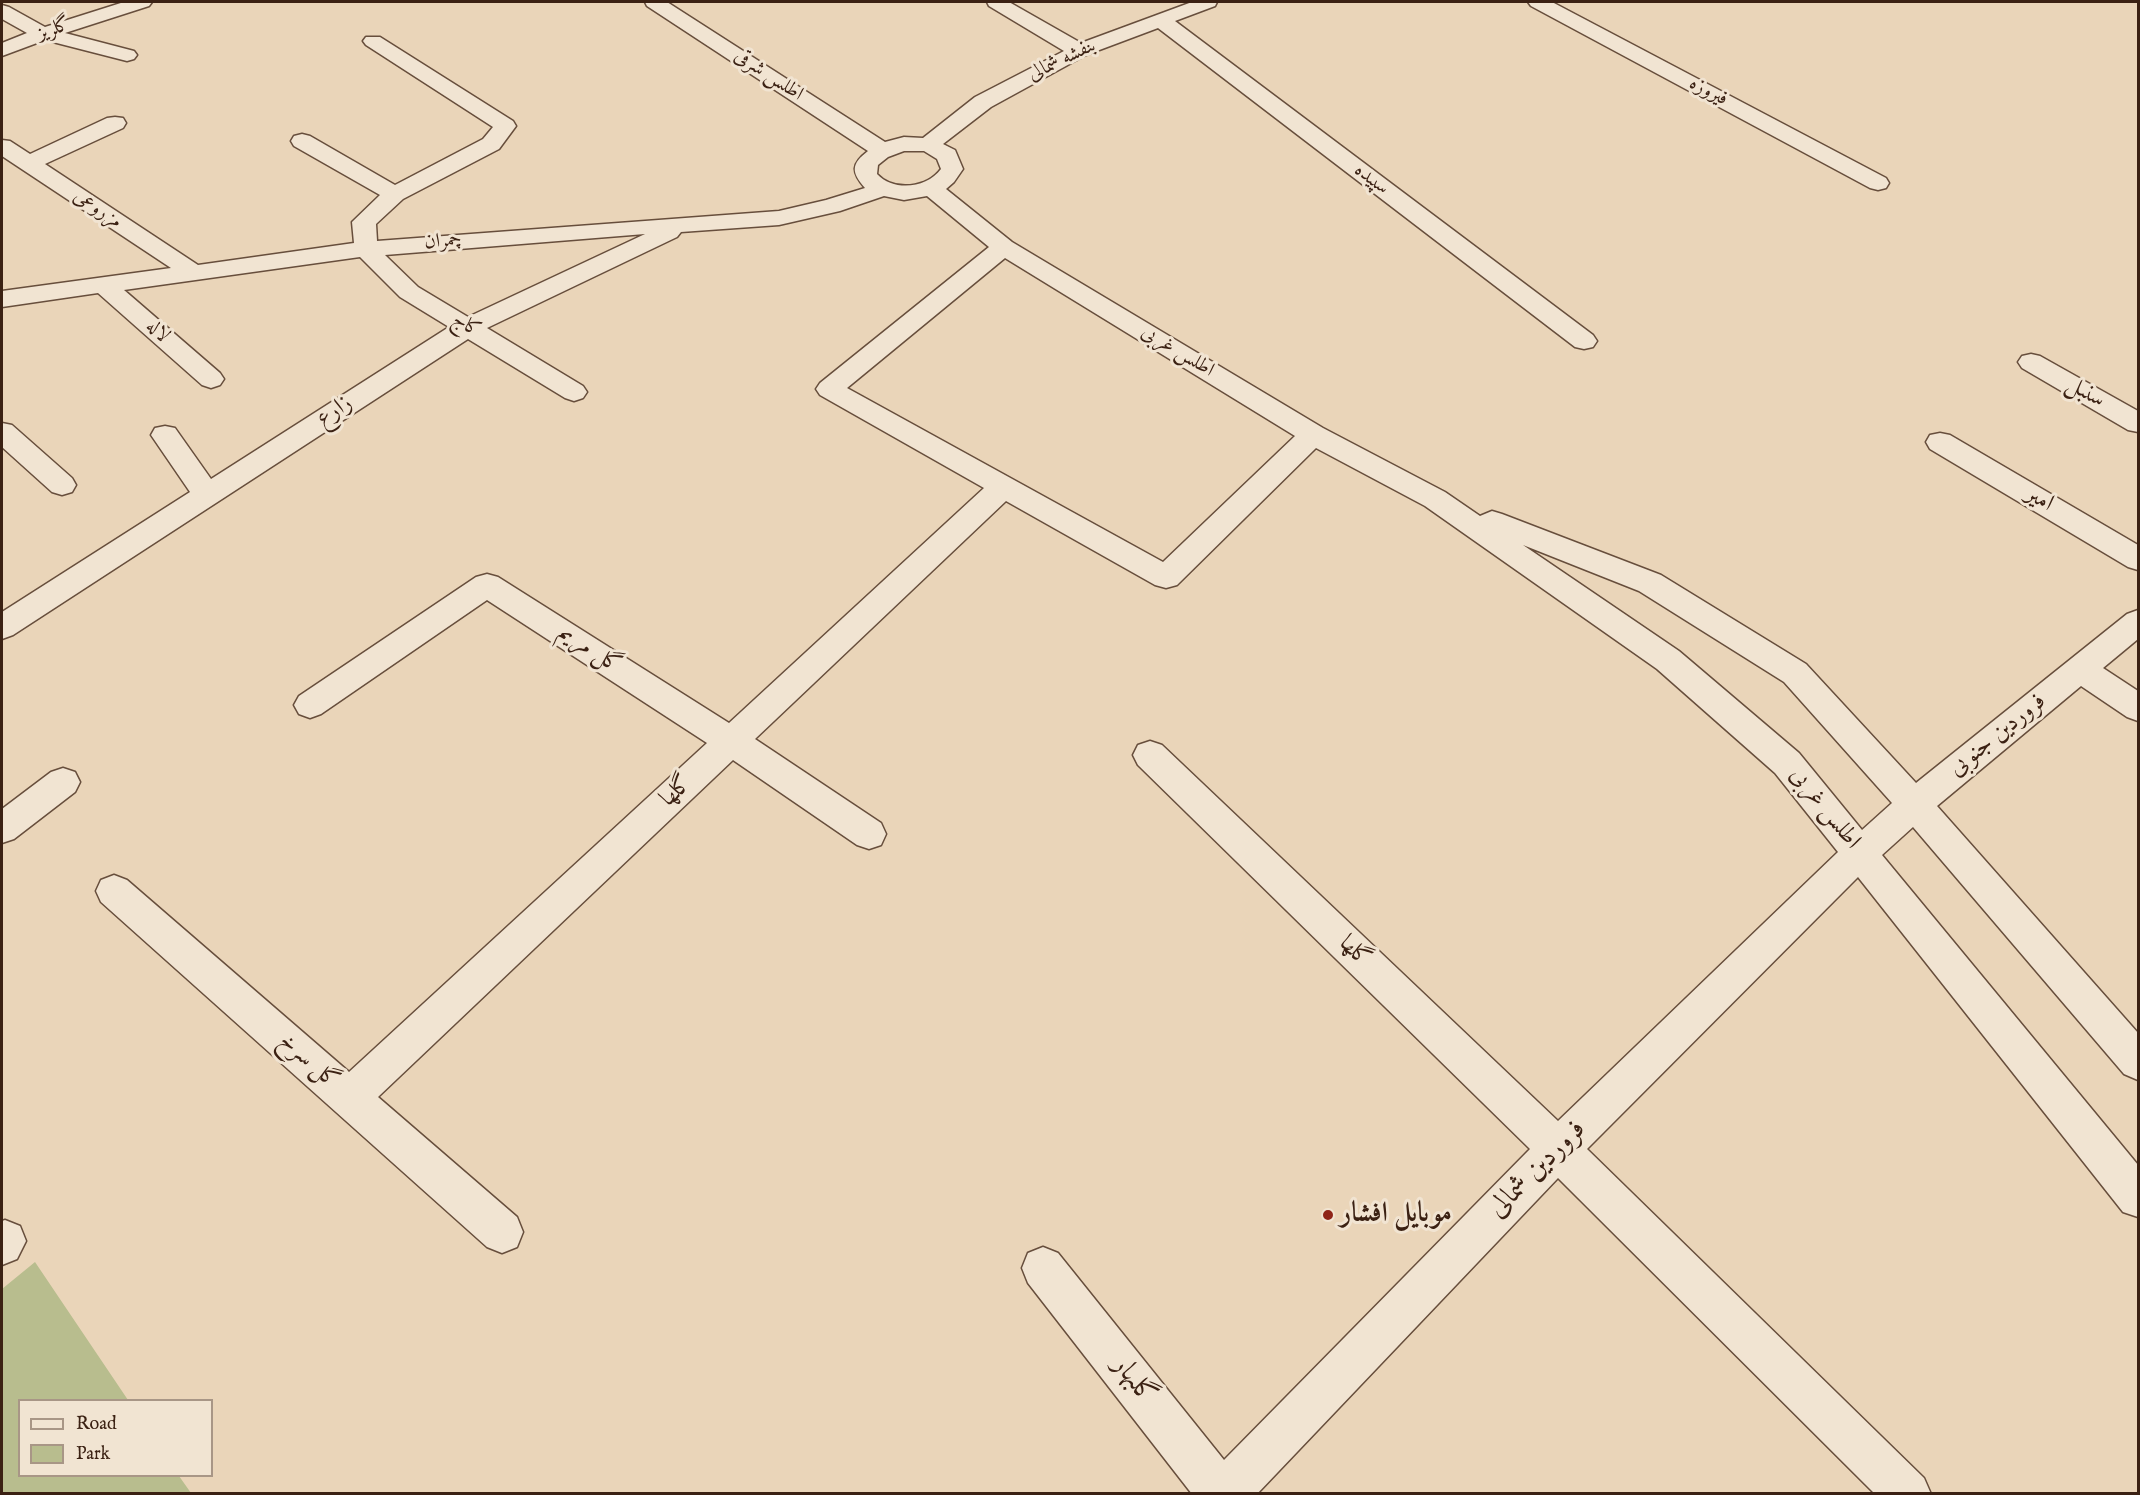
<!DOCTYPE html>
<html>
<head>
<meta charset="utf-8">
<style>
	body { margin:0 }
	#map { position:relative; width:2140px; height:1495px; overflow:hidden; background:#ead5b9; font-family:"IM FELL English",serif }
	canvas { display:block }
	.frame { position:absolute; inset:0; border:3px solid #3b2113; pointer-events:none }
	.legend { position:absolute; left:18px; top:1399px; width:195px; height:78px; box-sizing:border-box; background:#f1e4d2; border:2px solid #a89686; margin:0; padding:8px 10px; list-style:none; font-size:18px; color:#3b2113 }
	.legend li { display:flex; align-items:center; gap:12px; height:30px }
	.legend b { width:30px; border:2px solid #a89686 }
</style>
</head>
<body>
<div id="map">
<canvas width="2140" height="1495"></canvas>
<div class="frame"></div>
<ul class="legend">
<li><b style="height:8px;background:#f1e4d2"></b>Road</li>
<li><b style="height:16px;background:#b8bd8e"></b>Park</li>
</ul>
</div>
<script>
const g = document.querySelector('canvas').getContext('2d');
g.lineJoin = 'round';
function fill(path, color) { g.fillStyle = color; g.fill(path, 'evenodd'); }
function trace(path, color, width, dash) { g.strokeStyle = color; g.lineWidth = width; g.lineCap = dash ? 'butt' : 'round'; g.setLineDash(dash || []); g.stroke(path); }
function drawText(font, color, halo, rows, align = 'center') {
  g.font = font + ' "IM FELL English",Amiri,serif'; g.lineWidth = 6; g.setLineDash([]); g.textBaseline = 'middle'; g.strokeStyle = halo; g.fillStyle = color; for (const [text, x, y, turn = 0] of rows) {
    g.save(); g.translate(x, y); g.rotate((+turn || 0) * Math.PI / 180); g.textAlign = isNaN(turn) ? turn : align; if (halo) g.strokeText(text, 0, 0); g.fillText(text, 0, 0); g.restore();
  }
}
fill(new Path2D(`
	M35 1262 128 1400H20V1476H179L191 1493H2V1289Z`), '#b8bd8e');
const minor = new Path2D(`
	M124 2H152L149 6 65 33 134 51 137 55 134 59 127 61 45 40 2 56V43L27 33 2 19V5L9 7 45 27Z
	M645 2H667L885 142 904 137 923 138 975 97 1064 51 989 6 987 2H1009L1081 43 1192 2H1217L1215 6 1175 21 1593 335 1597 341 1593 347 1584 349 1575 347 1158 28 1086 55 991 107 943 144 955 150 963 169 954 182 946 189 1012 242 1323 428 1445 492 1480 516 1492 511 1502 514 1661 575 1806 664 1916 783 2127 614 2138 610V639L2103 668 2138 691V721L2127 717 2081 686 1937 806 2138 1033V1080L2124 1074 1913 827 1882 855 2138 1165V1217L2123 1212 1858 877 1587 1149 1924 1478 1931 1494H1875L1558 1178 1257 1494H1192L1028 1283 1022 1268 1028 1253 1043 1247 1058 1253 1224 1460 1530 1149 1138 765 1133 755 1138 745 1150 741 1162 745 1558 1121 1838 852 1775 773 1657 669 1425 506 1316 448 1177 585 1166 588 1155 585 1006 501 755 739 881 823 886 834 881 845 869 849 857 845 733 760 378 1097 517 1217 523 1232 517 1247 502 1253 487 1247 101 902 96 891 101 880 114 875 127 880 349 1072 707 743 487 600 321 714 310 718 299 714 294 705 299 696 476 577 487 574 498 577 729 723 984 488 820 395 816 389 820 383 989 247 927 196 904 200 884 196 840 211 779 225 681 232 677 237 487 328 583 386 587 392 583 398 574 401 565 398 468 339 13 635 2 639V612L190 492 151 435 155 428 165 426 175 428 211 479 449 327 400 297 360 257 124 290 220 373 224 379 220 385 211 388 202 385 98 293 2 307V291L171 268 2 156V140L10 141 30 154 107 118 115 117 123 118 126 123 123 128 45 164 198 265 354 243 352 222 380 195 294 146 291 141 294 136 302 134 310 136 395 185 483 139 493 127 366 45 363 41 366 37H380L513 121 516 126 499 149 403 199 376 224 377 241 779 211 826 200 865 188C851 172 851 164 868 151L647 6ZM904 151H924L937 159 941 169C927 188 894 192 877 174L878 165 888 157ZM645 234 468 317 418 287 385 255ZM1005 258 1295 436 1163 562 847 388ZM1523 545 1639 591 1784 682 1892 803 1862 830 1799 753 1679 651Z
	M1528 2H1552L1886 178 1889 183 1886 188 1878 190 1870 188 1531 6Z
	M2031 354 2040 356 2138 411V432L2128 430 2022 368 2018 362 2022 356Z
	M2 423 12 425 72 478 76 485 72 492 62 495 52 492 2 447Z
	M1940 433 1950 435 2138 545V570L2128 567 1930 449 1926 442 1930 435Z
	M63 768 75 772 80 782 75 792 14 839 2 843V809L51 772Z
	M5 1220 20 1226 26 1241 17 1259 2 1265V1221Z`);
trace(minor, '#674e3c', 3);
fill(minor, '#f1e4d2');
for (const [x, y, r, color] of [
	[1328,1215,6,"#8f2418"]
]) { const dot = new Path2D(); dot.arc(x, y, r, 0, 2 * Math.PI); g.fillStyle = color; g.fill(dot); trace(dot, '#f1e4d2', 2); }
drawText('20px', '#3b2113', '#f1e4d2', [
	["گلریز",54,30,-19],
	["بنفشه شمالی",1062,61,-26],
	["اطلس شرقی",768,76,33],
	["فیروزه",1708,92,28],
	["سپیده",1371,180,37],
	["مزروعی",97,210,33],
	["چمران",443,242,-5],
	["کاج",466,326,31],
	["لاله",157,332,41],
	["اطلس غربی",1177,352,31]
]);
drawText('24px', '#3b2113', '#f1e4d2', [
	["سنبل",2085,393,29],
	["زارع",335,412,-33],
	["امیر",2039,500,30],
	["گل مریم",589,650,33],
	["فروردین جنوبی",1998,736,-39],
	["گلها",677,792,-43],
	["اطلس غربی",1824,809,51],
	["گلها",1354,952,44],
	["گل سرخ",308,1062,41]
]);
drawText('28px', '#3b2113', '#f1e4d2', [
	["فروردین شمالی",1538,1170,-45],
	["گلبهار",1133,1381,52]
]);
drawText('bold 28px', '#3b2113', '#f1e4d2', [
	["موبایل افشار",1340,1215]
], 'left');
</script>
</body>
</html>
